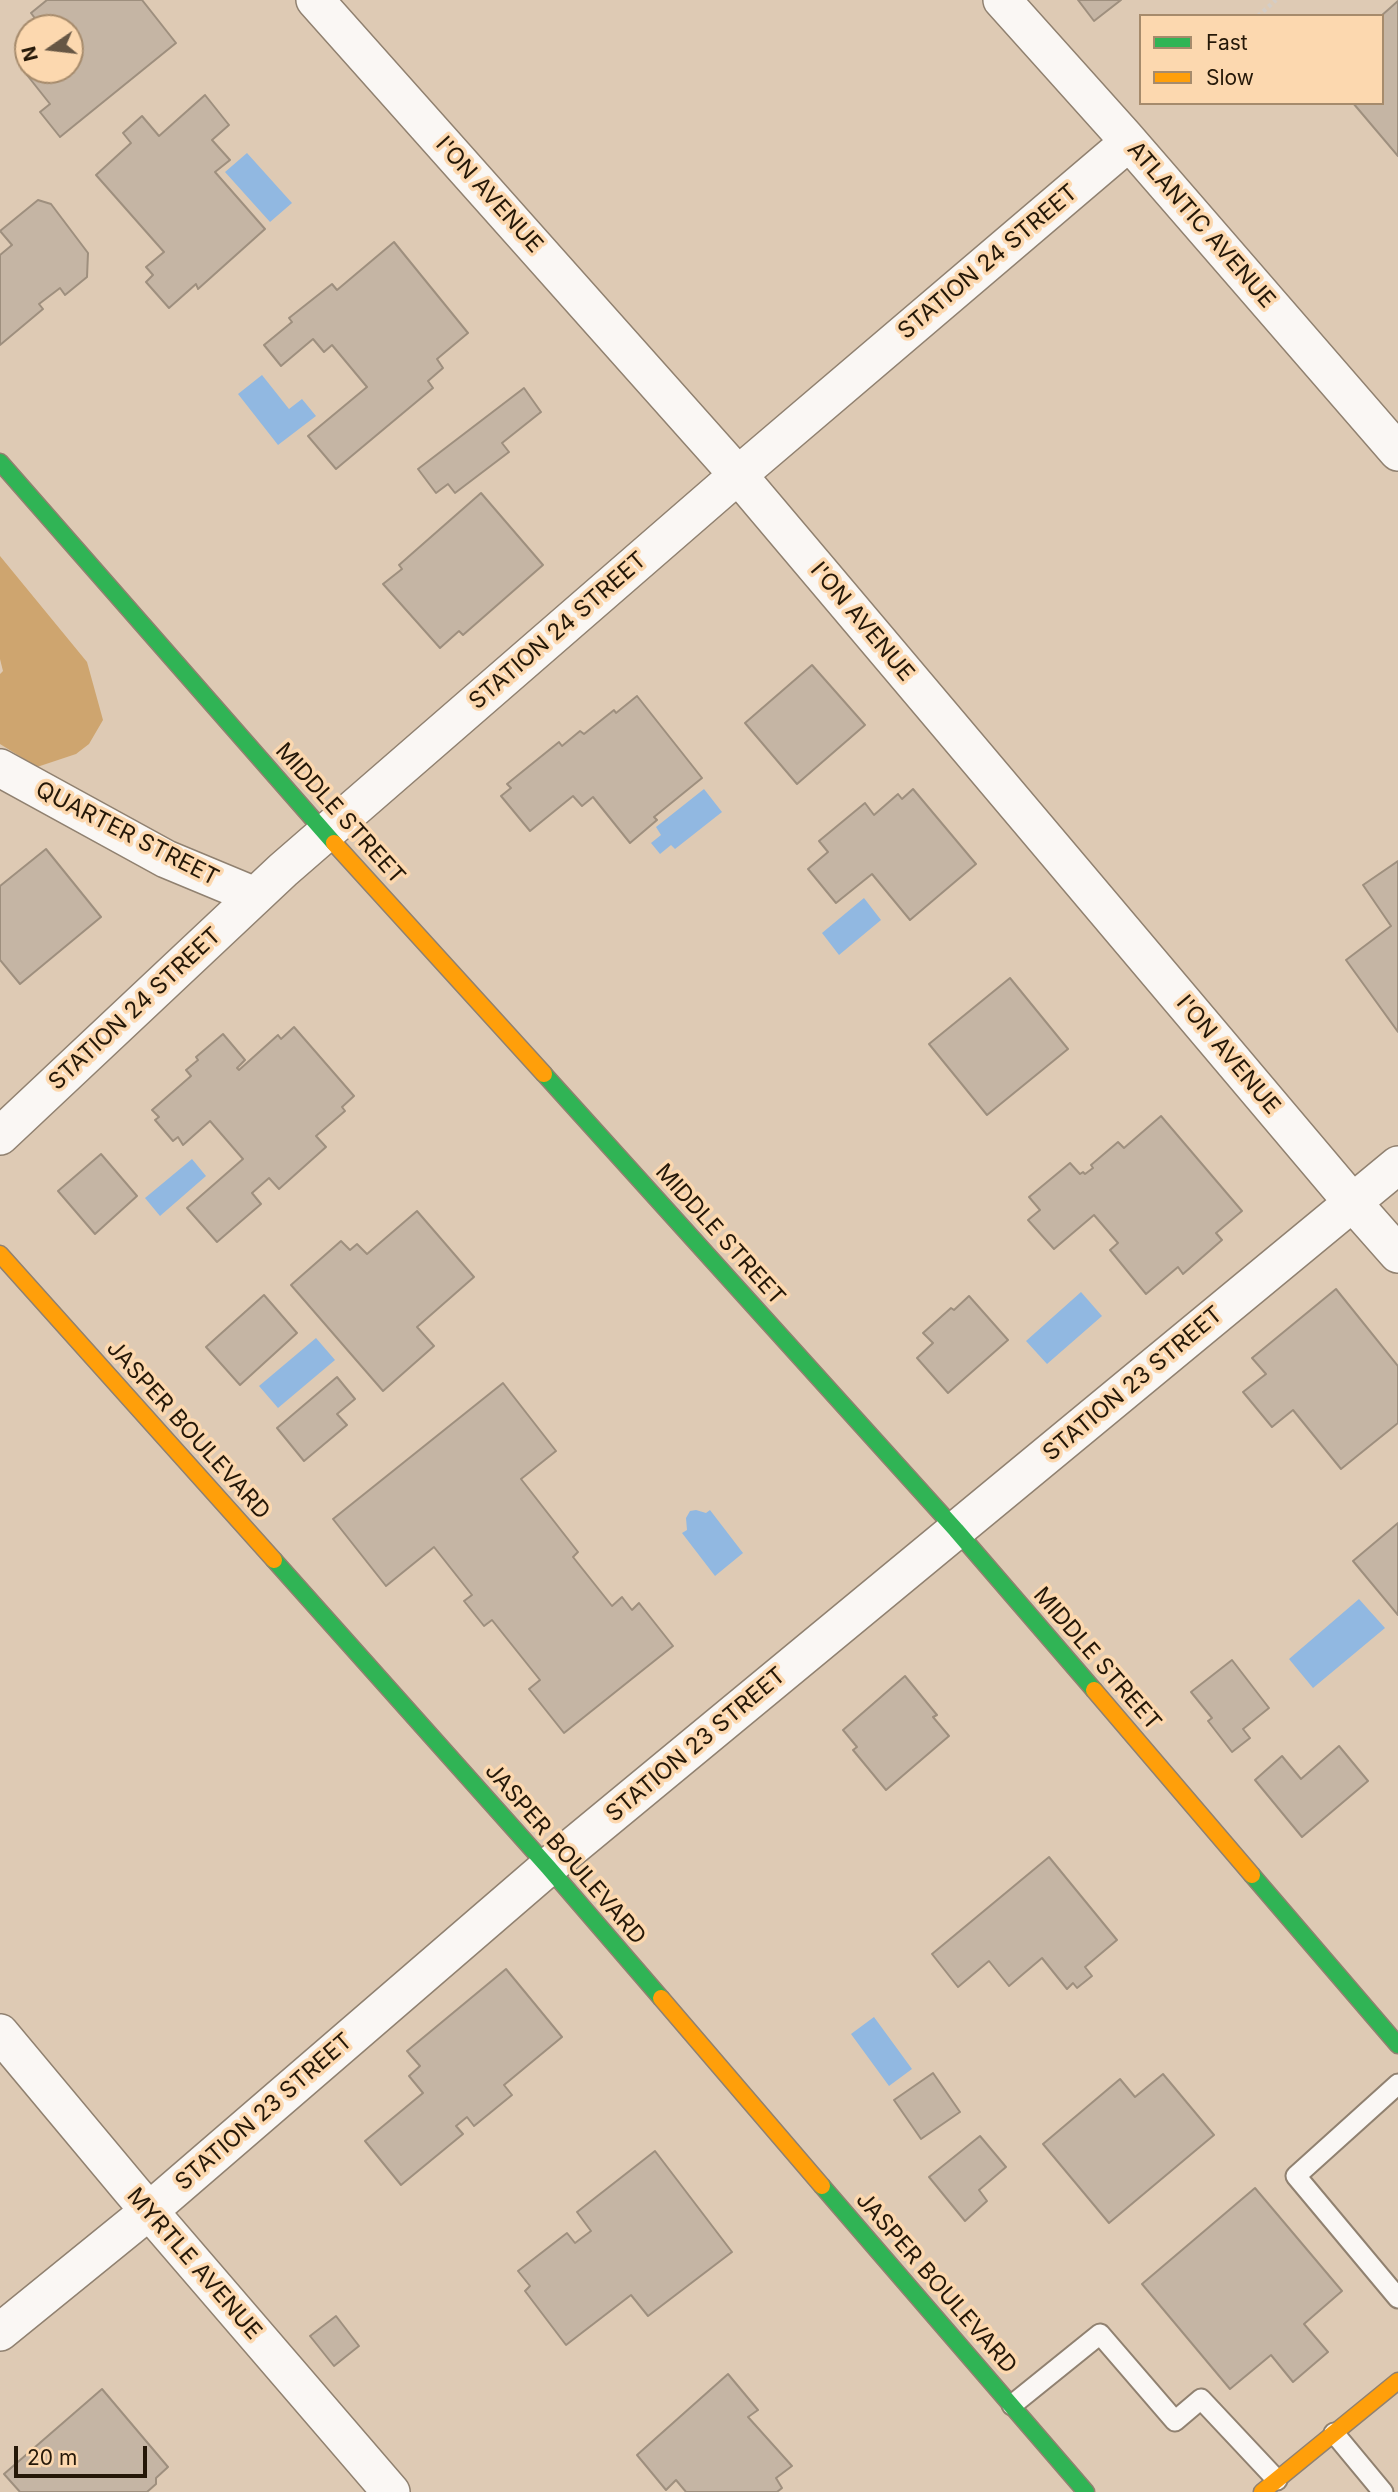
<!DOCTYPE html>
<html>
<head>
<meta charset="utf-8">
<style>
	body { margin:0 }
	#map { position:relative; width:1398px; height:2492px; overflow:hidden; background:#decab4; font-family:Inter,sans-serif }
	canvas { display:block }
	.legend { position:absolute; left:1139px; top:14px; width:245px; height:91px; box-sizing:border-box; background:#fcd8af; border:2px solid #a68b6c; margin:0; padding:9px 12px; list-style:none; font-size:21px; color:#251808 }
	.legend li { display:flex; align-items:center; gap:14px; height:35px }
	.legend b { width:35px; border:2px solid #a68b6c }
	.north { position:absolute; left:14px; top:14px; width:70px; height:70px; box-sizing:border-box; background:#fcd8af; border:2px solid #a68b6c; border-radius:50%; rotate:256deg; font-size:19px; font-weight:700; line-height:28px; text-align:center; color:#251808 }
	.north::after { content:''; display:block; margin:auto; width:24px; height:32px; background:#665644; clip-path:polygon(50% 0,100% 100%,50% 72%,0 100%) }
	.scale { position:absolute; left:14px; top:2446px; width:133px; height:32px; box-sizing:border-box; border:4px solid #251808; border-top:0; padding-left:9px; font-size:21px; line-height:24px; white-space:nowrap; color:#251808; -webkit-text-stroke:5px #fcd8af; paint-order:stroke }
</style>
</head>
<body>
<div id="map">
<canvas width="1398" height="2492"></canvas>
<ul class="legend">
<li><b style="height:9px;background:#30b455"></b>Fast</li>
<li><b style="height:9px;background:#ff9f0a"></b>Slow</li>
</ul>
<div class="north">N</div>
<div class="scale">20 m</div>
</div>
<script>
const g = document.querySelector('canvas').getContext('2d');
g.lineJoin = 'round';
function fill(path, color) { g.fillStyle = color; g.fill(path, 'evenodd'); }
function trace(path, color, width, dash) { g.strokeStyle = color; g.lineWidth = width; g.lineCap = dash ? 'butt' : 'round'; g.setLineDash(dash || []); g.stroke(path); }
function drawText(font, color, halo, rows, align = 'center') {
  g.font = font + ' Inter,sans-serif'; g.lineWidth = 7; g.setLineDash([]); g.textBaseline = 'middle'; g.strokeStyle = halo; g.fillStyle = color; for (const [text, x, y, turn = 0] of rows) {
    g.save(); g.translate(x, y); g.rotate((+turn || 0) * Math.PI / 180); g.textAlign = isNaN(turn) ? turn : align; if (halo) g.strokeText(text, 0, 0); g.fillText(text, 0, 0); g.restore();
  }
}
fill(new Path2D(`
	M0 556 87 662 103 720 89 744 76 754 37 767 0 744V674L3 671 0 659Z`), '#cea56f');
fill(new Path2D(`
	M247 153 292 203 270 222 225 172Z
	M262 375 289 409 302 399 316 416 278 445 238 394Z
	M704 789 722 812 675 849 671 845 660 854 651 843 661 835 656 827Z
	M864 898 881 920 839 955 822 933Z
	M192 1159 206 1176 160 1216 145 1198Z
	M1081 1292 1102 1316 1047 1364 1026 1341Z
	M316 1338 335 1360 278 1408 259 1386Z
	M696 1510 706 1513 710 1510 743 1553 715 1576 682 1533 687 1530 686 1518 690 1511Z
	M1359 1599 1385 1628 1313 1688 1289 1659Z
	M874 2017 912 2069 889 2086 851 2034Z`), '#91b8e1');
const building = new Path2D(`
	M47 0H142L176 43 60 137 40 112 50 104 27 75 33 70H70V28H42L31 13Z
	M1078 0H1121L1094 21Z
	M1398 1V156L1353 103H1382L1381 16Z
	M205 95 229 125 212 140 230 160 215 172 265 229 198 289 196 284 169 308 146 282 153 275 146 267 164 252 96 175 131 143 123 133 142 116 159 136Z
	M38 200 51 204 88 253 87 277 65 295 60 288 39 304 43 309 0 345V255L12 245 0 231Z
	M394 242 468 333 437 359 443 368 428 381 433 388 336 469 308 436 367 387 332 345 324 352 313 339 281 366 264 345 292 322 289 318 332 284 337 290Z
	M524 388 541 412 502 443 509 452 455 493 448 484 436 493 418 469Z
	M481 493 543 565 463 635 459 631 440 648 383 584 402 569 399 565Z
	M812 665 865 725 797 784 745 723Z
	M637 696 702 778 654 817 657 820 630 843 593 797 582 806 573 796 530 831 501 796 511 788 507 784 559 742 562 746 580 731 584 734 614 710 616 713Z
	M913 789 976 864 910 920 872 874 836 903 808 869 828 852 819 841 865 803 874 815 898 794 902 799Z
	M46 849 101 917 20 984 0 960V886Z
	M1398 861V1032L1346 960 1391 926 1363 885Z
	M1010 978 1068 1049 987 1115 929 1044Z
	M294 1027 354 1096 342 1107 345 1111 316 1136 326 1147 279 1189 269 1178 252 1193 261 1204 217 1242 187 1208 243 1159 210 1121 183 1145 178 1137 173 1141 155 1120 159 1117 152 1110 191 1076 186 1070 198 1060 196 1057 223 1034 245 1060 237 1068 239 1070 278 1035 281 1039Z
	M1161 1116 1242 1211 1216 1233 1222 1240 1183 1274 1178 1267 1146 1294 1110 1250 1118 1243 1094 1215 1054 1249 1028 1220 1040 1210 1029 1197 1070 1163 1080 1174 1083 1172 1085 1174 1093 1168 1091 1165 1118 1142 1124 1148Z
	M101 1154 137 1196 95 1234 58 1191Z
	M417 1211 474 1277 417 1327 434 1346 383 1391 291 1285 341 1241 350 1250 357 1244 367 1254Z
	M1336 1289 1398 1366V1423L1341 1469 1293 1410 1272 1427 1243 1392 1266 1374 1252 1358Z
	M264 1295 297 1333 240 1385 206 1347Z
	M969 1296 1008 1340 948 1393 917 1358 933 1343 923 1333 951 1308 954 1310Z
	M337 1377 355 1399 337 1414 347 1425 304 1461 277 1428Z
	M503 1383 556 1451 521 1479 578 1552 573 1557 612 1606 622 1597 632 1610 639 1603 673 1646 564 1733 529 1689 540 1680 492 1620 484 1626 464 1601 472 1595 434 1547 386 1586 333 1519Z
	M1398 1523V1615L1353 1561Z
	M1232 1660 1269 1708 1243 1729 1250 1738 1232 1752 1208 1721 1212 1718 1191 1692Z
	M905 1676 937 1715 933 1717 949 1736 886 1790 853 1750 857 1747 843 1730Z
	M1339 1746 1368 1781 1302 1837 1255 1780 1282 1756 1301 1779Z
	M1049 1857 1117 1940 1085 1967 1092 1976 1077 1988 1073 1983 1067 1989 1042 1958 1009 1986 989 1961 958 1987 932 1954Z
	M506 1969 562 2037 504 2085 512 2095 474 2126 467 2117 456 2126 463 2134 401 2185 365 2141 423 2093 409 2076 420 2066 407 2051Z
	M933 2073 960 2112 921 2139 894 2100Z
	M1163 2074 1214 2135 1109 2223 1043 2144 1120 2079 1135 2097Z
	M980 2136 1006 2167 979 2190 987 2201 965 2221 929 2177Z
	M655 2151 732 2252 648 2316 631 2295 566 2345 525 2291 530 2286 518 2271 567 2233 575 2243 591 2231 577 2212Z
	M1255 2188 1342 2291 1304 2324 1328 2352 1293 2382 1271 2355 1230 2389 1142 2284Z
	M336 2316 359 2346 334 2366 310 2336Z
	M728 2374 758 2410 748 2417 792 2466 776 2478 782 2488 777 2492H686L676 2480 666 2490 637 2455Z
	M102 2389 168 2467 156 2478V2484L147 2492H20L4 2474Z`);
fill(building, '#c5b5a4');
trace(building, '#9e8f7e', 2);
const lane = new Path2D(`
	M1398 2084 1296 2176 1398 2298
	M1012 2405 1100 2334 1175 2421 1201 2399 1277 2480
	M1334 2433 1383 2492`);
const street = new Path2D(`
	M315 0 738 475 1353 1203 1398 1254
	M1002 0 1124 136 1398 452
	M0 768 166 859 255 896
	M0 1136 283 870 738 475 1129 142
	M0 2033 132 2191 391 2492
	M0 2332 149 2211 548 1867 1398 1165`);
const fast = new Path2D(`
	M0 462 334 843
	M544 1074 956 1530 1094 1690
	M274 1560 548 1867 661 1998
	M1252 1875 1398 2045
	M822 2186 1086 2492`);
const slow = new Path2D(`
	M334 843 544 1074
	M0 1254 274 1560
	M1094 1690 1252 1875
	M661 1998 822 2186
	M1262 2492 1398 2381`);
trace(lane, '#908170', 23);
trace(street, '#908170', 40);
trace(fast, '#908170', 19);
trace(slow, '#908170', 19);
trace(new Path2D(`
	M1258 16 1276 0`), '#d4cdc6', 4.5, [3.5, 3.5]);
trace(lane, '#faf7f4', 19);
trace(street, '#faf7f4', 37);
trace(fast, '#30b455', 16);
trace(slow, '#ff9f0a', 16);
drawText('23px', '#251808', '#fcd8af', [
	["I'ON AVENUE",489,195,48],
	["ATLANTIC AVENUE",1201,225,49],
	["STATION 24 STREET",988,262,-40],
	["I'ON AVENUE",862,622,50],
	["STATION 24 STREET",558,631,-41],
	["MIDDLE STREET",340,814,48],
	["QUARTER STREET",127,834,27],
	["STATION 24 STREET",135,1009,-43],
	["I'ON AVENUE",1228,1055,50],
	["MIDDLE STREET",720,1235,48],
	["STATION 23 STREET",1133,1384,-40],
	["JASPER BOULEVARD",188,1430,48],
	["MIDDLE STREET",1097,1659,49],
	["STATION 23 STREET",696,1745,-40],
	["JASPER BOULEVARD",565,1854,49],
	["STATION 23 STREET",264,2112,-41],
	["MYRTLE AVENUE",194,2264,49],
	["JASPER BOULEVARD",936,2283,49]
]);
</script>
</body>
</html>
